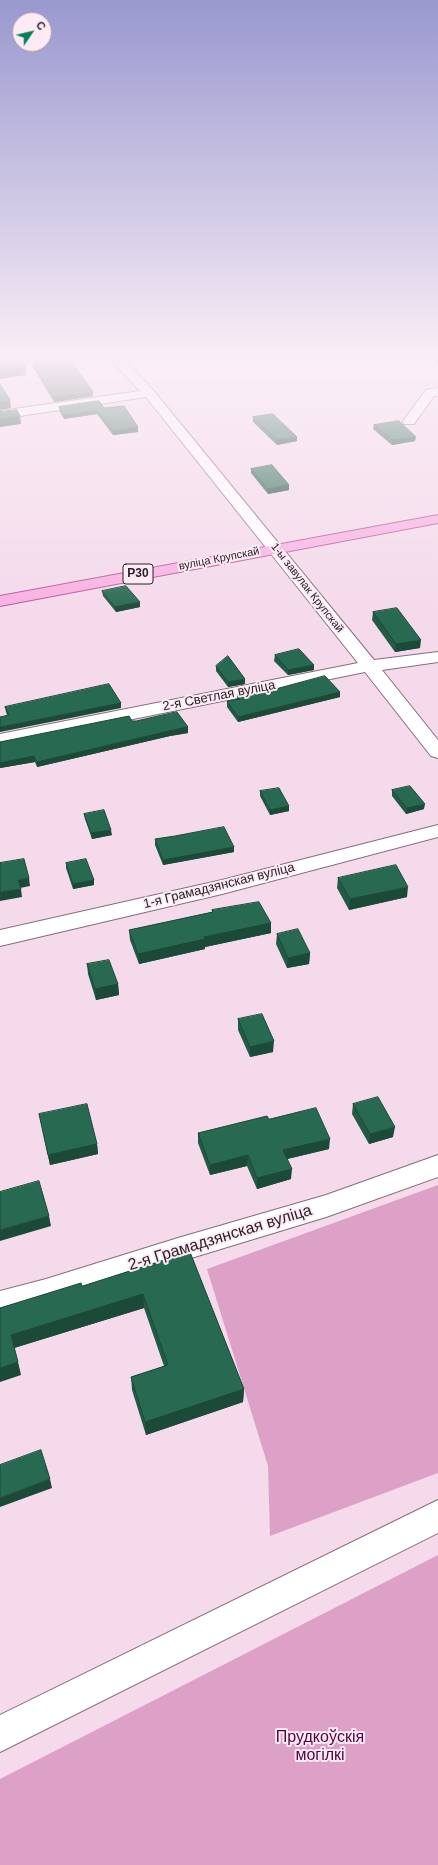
<!DOCTYPE html>
<html>
<head>
<meta charset="utf-8">
<style>
	body { margin:0 }
	#map { position:relative; width:438px; height:1865px; overflow:hidden; background:#f5daeb; font-family:Arial,sans-serif }
	canvas { display:block }
	.north { position:absolute; left:12px; top:12px; width:40px; height:40px; box-sizing:border-box; background:#fcebf5; border:1px solid #a89aa3; border-radius:50%; rotate:55deg; font-size:11px; font-weight:700; line-height:16px; text-align:center; color:#2b2127 }
	.north::after { content:''; display:block; margin:auto; width:14px; height:18px; background:#0a7e5c; clip-path:polygon(50% 0,100% 100%,50% 72%,0 100%) }
</style>
</head>
<body>
<div id="map">
<canvas width="438" height="1865"></canvas>
<div class="north">С</div>
</div>
<script>
const g = document.querySelector('canvas').getContext('2d');
g.lineJoin = 'round';
function fill(path, color) { g.fillStyle = color; g.fill(path, 'evenodd'); }
function trace(path, color, width, dash) { g.strokeStyle = color; g.lineWidth = width; g.lineCap = dash ? 'butt' : 'round'; g.setLineDash(dash || []); g.stroke(path); }
function drawText(font, color, halo, rows, align = 'center') {
  g.font = font + ' Arial,sans-serif'; g.lineWidth = 4; g.setLineDash([]); g.textBaseline = 'middle'; g.strokeStyle = halo; g.fillStyle = color; for (const [text, x, y, turn = 0] of rows) {
    g.save(); g.translate(x, y); g.rotate((+turn || 0) * Math.PI / 180); g.textAlign = isNaN(turn) ? turn : align; if (halo) g.strokeText(text, 0, 0); g.fillText(text, 0, 0); g.restore();
  }
}
fill(new Path2D(`
	M438 1185V1473L270 1536 268 1466 207 1269Z
	M438 1555V1865H0V1779Z`), '#dda1c8');
const minor = new Path2D(`
	M21 354H53L47 358 0 365V357Z
	M105 354H118L153 390 374 660 438 652V662L382 670 438 740V758L431 756 365 672 0 746V734L358 663 146 397 0 419V411L140 391Z
	M438 388V396H434L414 424H404L403 421 426 390Z
	M438 825V837L222 894 0 946V930L222 880Z
	M438 1155V1177L326 1217 178 1262 46 1305 0 1317V1291L46 1279 178 1238 326 1195Z
	M438 1500V1533L0 1752V1715Z`);
const major = new Path2D(`
	M438 515V523L0 606V596Z`);
trace(minor, '#856d7c', 2);
trace(major, '#ae5c96', 2);
fill(minor, '#fff');
fill(major, '#f9b0e3');
fill(new Path2D(`
	M428 354H438V363Z
	M33 363 93 392V396L54 402 33 367Z
	M59 407 104 408 138 427V432L113 435 97 414 64 419 60 412Z
	M253 417 297 441 277 445 253 422Z
	M374 425 415 441 392 445 373 429Z
	M251 469 289 490 268 494 251 473Z
	M102 591 140 607 116 612 103 596Z
	M373 612 420 648 395 652 372 620Z
	M275 655 314 665V670L288 675 274 661Z
	M216 666 245 684 228 687 216 671Z
	M340 692V697L238 722 227 707V701L237 699V694Z
	M121 703V708L7 715 6 712 5 707Z
	M132 721 188 727V733L170 736 37 767 35 762 0 768V742Z
	M392 790 424 809 406 814 392 796Z
	M260 791 289 806V811L270 815 260 796Z
	M84 814 112 835 92 839 85 819Z
	M155 839 234 847V852L163 865 155 845Z
	M66 863 94 880V885L73 889 66 868Z
	M338 878 407 897 349 910 337 888Z
	M212 910 271 923V933L205 947V949L139 964 130 940 129 930 212 912Z
	M277 934 310 953 309 964 287 968 276 944Z
	M87 964 118 984 119 995 96 1000 88 974Z
	M238 1019 273 1052 250 1057 238 1030Z
	M353 1104 393 1137 369 1144 352 1114Z
	M39 1114 97 1144 98 1154 50 1165Z
	M269 1119 329 1149 287 1159 291 1179 257 1189 247 1166 210 1175 198 1143V1133Z
	M190 1252 244 1389 243 1402 146 1435 132 1390 131 1377 164 1366 144 1308 14 1348 21 1375 0 1308 82 1286Z`), '#225a46');
fill(new Path2D(`
	M0 354H9L0 356Z
	M25 367 26 375 0 379V371Z
	M93 392V396L54 402 53 397Z
	M10 400 11 408 0 410V402Z
	M97 410V414L64 419V415Z
	M20 416 21 424 0 427V419Z
	M138 427V432L113 435V431Z
	M297 437V441L277 445V440Z
	M416 437 415 441 392 445V440Z
	M289 485V490L268 494V489Z
	M140 602V607L116 612 115 607Z
	M421 640 420 648 395 652 396 644Z
	M314 665V670L288 675V670Z
	M245 679V684L228 687V682Z
	M340 692V697L238 722V717Z
	M121 703V708L0 732V727Z
	M188 727V733L170 736 37 767V762L169 731Z
	M34 756 35 762 0 768V763Z
	M425 804 424 809 406 814 407 808Z
	M289 806V811L270 815V810Z
	M111 830 112 835 92 839 91 833Z
	M234 847V852L163 865V860Z
	M29 878 30 886 20 888 18 880Z
	M94 880V885L73 889V884Z
	M408 887 407 897 349 910 350 899Z
	M21 889 22 897 0 901V892Z
	M271 923V933L205 947V949L139 964 138 954 204 937Z
	M310 953 309 964 287 968 288 958Z
	M118 984 119 995 96 1000 95 989Z
	M274 1041 273 1052 250 1057V1047Z
	M395 1127 393 1137 369 1144 370 1134Z
	M330 1139 329 1149 283 1160V1150Z
	M97 1144 98 1154 50 1165 48 1155Z
	M248 1155 247 1166 210 1175V1165Z
	M292 1169 291 1179 257 1189V1178Z
	M49 1216 51 1226 0 1241V1230Z
	M143 1294 144 1308 14 1348 11 1335Z
	M18 1362 21 1375 0 1382V1368Z
	M244 1389 243 1402 146 1435 145 1422Z
	M50 1479 52 1488 0 1507V1498Z`), '#1c4a39');
const building = new Path2D(`
	M18 356 25 367 0 371V358Z
	M68 356 93 392 53 397 33 363Z
	M0 384 10 400 0 402Z
	M99 401 104 408 124 406 138 427 113 431 97 410 64 415 59 407Z
	M17 410 20 416 0 419V412Z
	M273 414 297 437 277 440 253 417Z
	M399 421 416 437 392 440 374 425Z
	M272 465 289 485 268 489 251 469Z
	M126 586 140 602 115 607 102 591Z
	M397 608 421 640 396 644 373 612Z
	M299 649 314 665 288 670 275 655Z
	M228 656 245 679 228 682 216 666Z
	M325 676 340 692 238 717 227 701 240 699 237 694 254 691 256 694Z
	M109 684 121 703 0 727V717L9 715 5 707Z
	M177 712 188 727 169 731 37 762 34 756 0 763V742L129 716 132 721H136Z
	M410 786 425 804 407 808 392 790Z
	M279 788 289 806 270 810 260 791Z
	M104 810 111 830 91 833 84 814Z
	M224 827 234 847 163 860 155 839 175 836Z
	M24 859 29 878 18 880 21 889 0 892V863Z
	M86 859 94 880 73 884 66 863Z
	M396 865 408 887 350 899 338 878Z
	M259 902 271 923 204 937 205 939 138 954 129 930 213 912 212 910Z
	M298 929 310 953 288 958 277 934Z
	M109 960 118 984 95 989 87 964Z
	M262 1014 274 1041 250 1047 238 1019Z
	M378 1097 395 1127 370 1134 353 1104Z
	M87 1104 97 1144 48 1155 39 1114Z
	M316 1108 330 1139 283 1150 292 1169 257 1178 248 1155 210 1165 198 1133 267 1116 269 1119Z
	M39 1181 49 1216 0 1230V1192Z
	M190 1252 244 1389 145 1422 131 1377 168 1365 143 1294 11 1335 18 1362 0 1368V1308L81 1283 82 1286Z
	M41 1450 50 1479 0 1498V1465Z`);
fill(building, '#286951');
trace(building, '#1c4a39', 1);
const sky = g.createLinearGradient(0, 0, 0, 615);
sky.addColorStop(0, '#9998cf');
sky.addColorStop(0.58, '#faeef6');
sky.addColorStop(1, '#faeef600');
g.fillStyle = sky;
g.fillRect(0, 0, 438, 615);
drawText('11px', '#2b2127', '#fcebf5', [
	["вуліца Крупскай",219,559,-11],
	["1-ы завулак Крупскай",307,588,52]
]);
for (const [x, y, w] of [
	[138,574,30]
]) { const box = new Path2D(); box.roundRect(x - w / 2, y - 10, w, 20, 3); g.fillStyle = '#fcebf5'; g.fill(box); trace(box, '#2b2127', 1); }
drawText('bold 12px', '#2b2127', null, [
	["Р30",138,574]
]);
drawText('13px', '#2b2127', '#fcebf5', [
	["2-я Светлая вуліца",219,696,-11],
	["1-я Грамадзянская вуліца",219,886,-14]
]);
drawText('16px', '#2b2127', '#fcebf5', [
	["2-я Грамадзянская вуліца",220,1238,-17]
]);
drawText('16px', '#530241', '#fcebf5', [
	["Прудкоўскія",320,1738],
	["могілкі",320,1756]
]);
</script>
</body>
</html>
